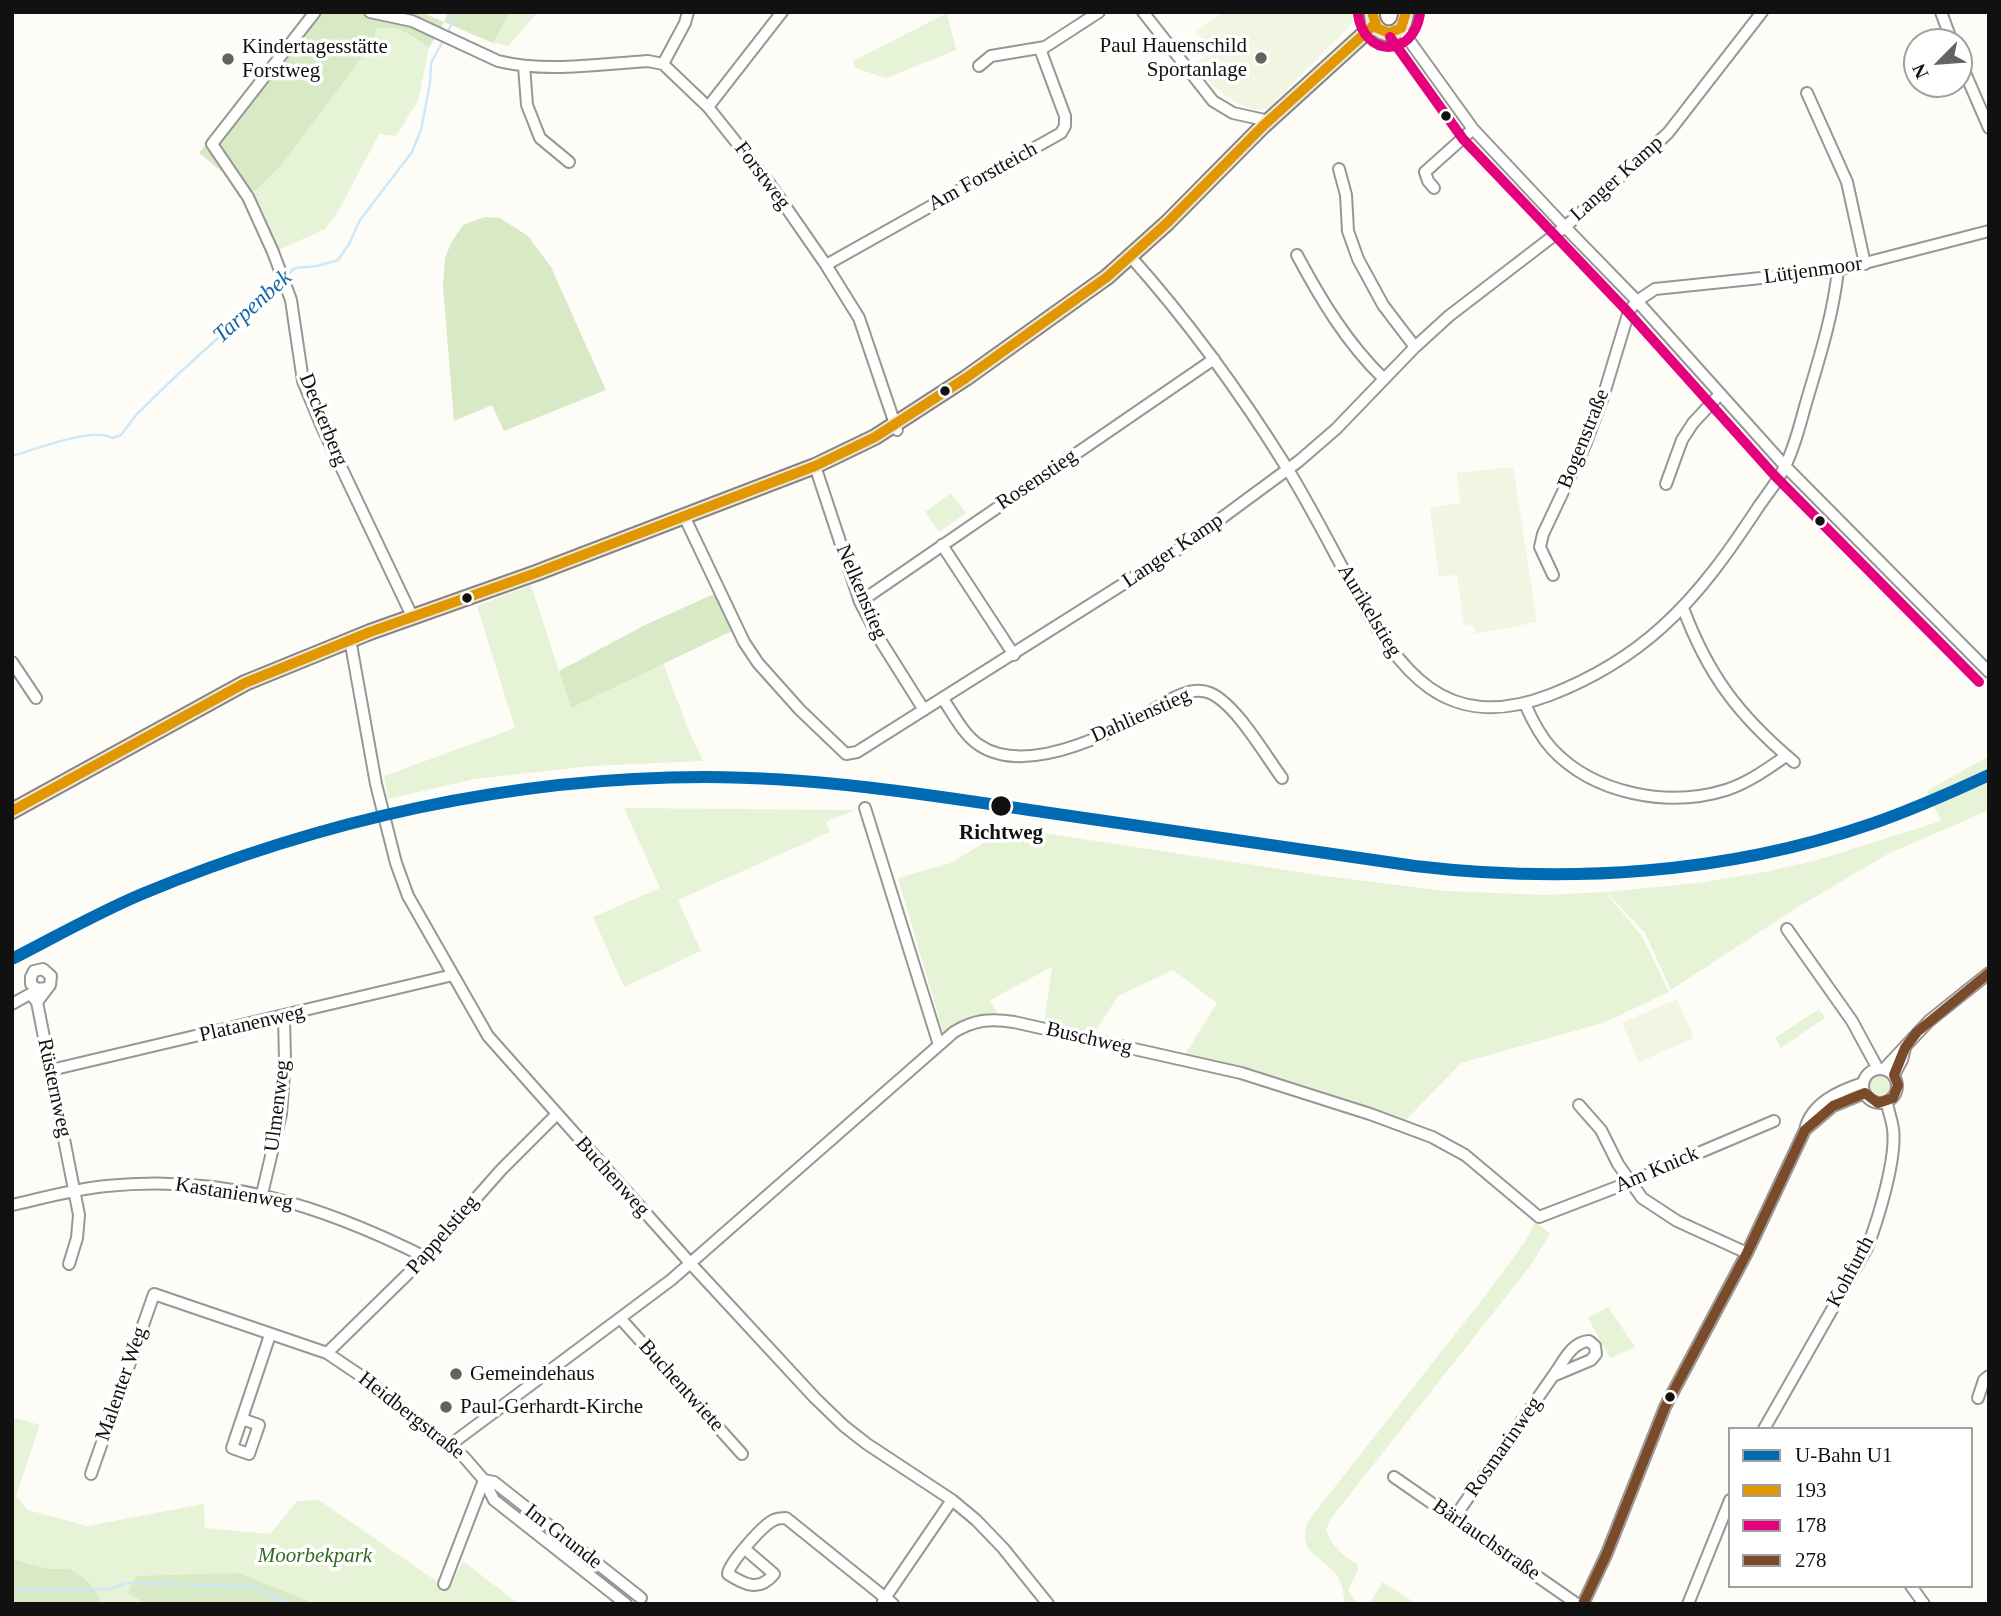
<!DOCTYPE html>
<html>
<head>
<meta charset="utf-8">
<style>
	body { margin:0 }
	#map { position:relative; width:2001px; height:1616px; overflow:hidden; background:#fdfcf7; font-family:Georgia,serif }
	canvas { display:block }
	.frame { position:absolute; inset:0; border:14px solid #111; pointer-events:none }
	.legend { position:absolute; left:1728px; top:1427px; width:245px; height:161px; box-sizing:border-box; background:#fff; border:2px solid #a0a0a0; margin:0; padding:9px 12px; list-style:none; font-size:21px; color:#111 }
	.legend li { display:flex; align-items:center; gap:14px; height:35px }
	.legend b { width:35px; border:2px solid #a0a0a0 }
	.north { position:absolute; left:1903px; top:28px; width:70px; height:70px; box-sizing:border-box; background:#fff; border:2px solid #a0a0a0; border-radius:50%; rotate:245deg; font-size:19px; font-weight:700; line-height:28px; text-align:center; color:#111 }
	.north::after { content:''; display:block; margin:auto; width:24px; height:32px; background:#646362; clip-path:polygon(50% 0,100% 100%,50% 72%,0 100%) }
</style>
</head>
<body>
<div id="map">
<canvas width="2001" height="1616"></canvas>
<div class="frame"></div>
<ul class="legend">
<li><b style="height:9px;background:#006ab3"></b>U-Bahn U1</li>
<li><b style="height:9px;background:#e09702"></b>193</li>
<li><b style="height:9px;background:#e5007d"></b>178</li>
<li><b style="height:9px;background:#7a4b2a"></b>278</li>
</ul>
<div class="north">N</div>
</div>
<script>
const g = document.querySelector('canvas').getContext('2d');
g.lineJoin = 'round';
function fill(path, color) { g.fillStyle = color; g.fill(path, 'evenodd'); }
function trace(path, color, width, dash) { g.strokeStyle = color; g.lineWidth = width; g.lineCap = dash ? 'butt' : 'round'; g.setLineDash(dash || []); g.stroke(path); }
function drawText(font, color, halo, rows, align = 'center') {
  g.font = font + ' Georgia,serif'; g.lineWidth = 7; g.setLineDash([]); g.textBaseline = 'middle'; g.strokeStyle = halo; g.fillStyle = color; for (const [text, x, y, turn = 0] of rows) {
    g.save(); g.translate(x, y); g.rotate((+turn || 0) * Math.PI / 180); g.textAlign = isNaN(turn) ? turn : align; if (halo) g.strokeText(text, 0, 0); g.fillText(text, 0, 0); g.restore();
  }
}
fill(new Path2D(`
	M506 12H538L508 46 493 43 507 15Z
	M947 13 956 50 886 78 855 68 853 61Z
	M373 20 400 29 429 48 418 101 396 136 379 134 339 210 325 229 279 250 248 184Z
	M951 493 966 513 939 532 925 512Z
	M531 585 571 708 663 663 689 731 703 761 591 766 475 779 388 799 384 776 515 728 477 606Z
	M1989 756V810L1890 853 1796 908 1671 990 1645 933 1606 892 1698 883 1769 871 1814 861 1941 821 1927 791Z
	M624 808 855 810 826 822 830 832 678 900 701 951 624 987 593 917 660 888Z
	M1011 828 1318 875 1445 891 1547 895 1605 892 1642 936 1669 992 1603 1023 1461 1063 1405 1121 1184 1056 1217 1003 1173 970 1118 996 1093 1035 1044 1025 1052 967 990 1000 998 1015C976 1015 962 1023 944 1035L898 878 951 863 987 841 999 842Z
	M1819 1009 1825 1018 1781 1048 1775 1038Z
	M1870 1085a10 10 0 1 1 20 0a10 10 0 1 1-20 0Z
	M1535 1221 1550 1234 1531 1265 1332 1517 1326 1530C1332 1547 1343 1555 1358 1565V1570L1348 1590 1355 1601 1361 1604H1346C1342 1595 1343 1584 1338 1577 1323 1555 1296 1555 1308 1521L1478 1305 1525 1242Z
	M1608 1307 1635 1347 1610 1358 1588 1318Z
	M12 1417 40 1425 16 1496 28 1510 87 1526 204 1504 205 1528 270 1534 297 1501 319 1500 448 1589 463 1561 519 1604H12Z
	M1383 1582 1417 1604H1369Z`), '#e7f3d7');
fill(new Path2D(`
	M308 12H421L444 22 448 12H506L508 15 493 43 444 22 429 48C410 35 401 25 377 28L373 42 281 165 258 188 239 198 231 179 199 153Z
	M485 217 500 218 528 236 551 267 606 390 504 431 492 405 454 421 443 286 445 258 451 243 463 225Z
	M714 594 732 631 571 708 559 671 645 625Z
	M15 1560 47 1569H70L86 1580 99 1596 98 1604H12V1561Z
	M238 1573 315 1604H147L128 1593 136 1576Z`), '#d8eac5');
fill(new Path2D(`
	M1224 12H1363L1269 108C1244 118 1208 82 1193 64L1211 52 1196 30Z
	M1513 467 1537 622 1475 634V626L1464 624 1457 575 1439 576 1430 508 1460 503 1457 473Z
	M1677 999 1694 1038 1639 1062 1622 1023Z`), '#f0f6e1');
trace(new Path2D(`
	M447 35 456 12
	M286 276 295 268 317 266 338 260 349 244 360 220 412 152 421 130 430 83 431 63 443 41
	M12 456C34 450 94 426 112 438L121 435 136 415 176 376 281 281
	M12 1589H109L126 1583 252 1586 291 1604`), '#cde8f7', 2.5);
const minor = new Path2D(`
	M315 12 212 144 248 197 273 252 291 300 303 381 322 427 412 616
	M370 12 412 21 498 61C546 73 599 64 648 61L663 64 708 107 772 187 826 265 859 318 897 430
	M1143 12 1213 101 1233 113 1269 121
	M1941 12 1952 42
	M1401 29 1473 129 1565 227 1637 301 1785 466 1989 672
	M1959 59 1989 128
	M663 64 685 23 688 12
	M524 66 527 105 540 138 569 162
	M979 66 991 56 1045 47 1099 12
	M1807 93 1847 182 1865 264
	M708 107 782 12
	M1339 169 1346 195 1348 231 1358 259 1383 305 1415 347
	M1434 188 1428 181 1425 172 1473 129
	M1297 255C1321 300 1347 343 1383 378
	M1130 256C1189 322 1241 394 1287 468 1311 507 1332 549 1354 589 1400 672 1445 735 1550 695 1591 679 1629 657 1662 627 1701 592 1730 550 1759 506 1768 493 1779 480 1785 466 1795 447 1800 424 1806 403 1819 359 1833 316 1838 270
	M826 265 1061 133 1065 126V116L1040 49
	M815 466 860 602 880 640 924 710
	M1666 484 1682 440 1693 423 1720 394
	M684 516 744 642 758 663 800 710 846 754 857 752 1185 545 1299 461 1336 429 1415 347 1449 316 1565 227 1668 133 1762 12
	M942 545 1014 655
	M1553 575 1540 547 1543 534 1585 445 1603 397 1629 311 1637 301 1655 289 1838 270 1989 231
	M860 602 1214 359
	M1683 608C1708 675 1739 716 1794 762
	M350 639 376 784 396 863 408 896 488 1036 691 1264 815 1398 844 1426 867 1444 952 1500 976 1520 1003 1548 1048 1604
	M12 662 36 698
	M943 699C954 715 963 734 979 745 1025 776 1108 735 1151 711 1167 701 1191 685 1210 693 1236 704 1265 755 1282 778
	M1525 704C1532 720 1540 736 1552 749 1594 794 1668 808 1726 790 1748 783 1767 769 1786 756
	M865 808 939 1045
	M1787 929 1852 1021 1878 1069
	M47 988 37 989 31 984V977L34 971 43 969 51 976 50 985 37 1002 79 1215 77 1238 69 1264
	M12 1004 30 994 37 1002
	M1863 1086a17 17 0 1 1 34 0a17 17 0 1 1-34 0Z
	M1884 1069 1929 1021 1989 973
	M51 1070 453 975
	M1894 1075 1902 1060 1905 1048
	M1579 1105 1601 1130 1618 1164 1642 1198 1677 1221 1747 1253
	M1805 1130 1833 1106 1865 1093
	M262 1194 281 1114 285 1061 284 1016
	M12 1205C43 1198 75 1189 106 1186 224 1174 321 1205 425 1257
	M620 1318 742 1454
	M327 1353 418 1264 501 1170 556 1115
	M1978 1398 1984 1380 1989 1376
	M242 1419 259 1425 249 1454 232 1448 270 1335
	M1764 1429 1867 1248C1878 1220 1897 1158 1893 1129 1892 1120 1888 1111 1887 1102
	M450 1445 671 1280 954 1032C974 1020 990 1018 1014 1022L1241 1073 1370 1114 1432 1137 1465 1155 1539 1217 1630 1182 1774 1121
	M91 1474 154 1294 327 1353 370 1382 424 1428 464 1457 484 1480 494 1500 626 1604
	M1394 1477 1577 1604
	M1454 1518 1553 1376 1591 1360 1596 1354 1595 1346 1589 1341C1571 1342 1563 1363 1553 1376
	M745 1549 774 1574C759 1592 745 1585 728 1574 728 1564 764 1524 774 1520 778 1518 782 1518 786 1518L893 1604
	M444 1584 484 1480 494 1482 641 1598
	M1911 1586 1924 1604
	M883 1601 952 1500
	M1583 1604 1607 1553 1665 1407 1747 1253 1805 1130C1811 1103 1839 1091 1863 1083
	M1688 1604 1730 1500`);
const major = new Path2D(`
	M1372 12C1371 40 1406 41 1406 12
	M12 811 245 683 370 632 536 573 815 466 875 437 966 378 1107 277 1167 223 1263 126 1374 25`);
trace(minor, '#979795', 14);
trace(major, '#858482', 18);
trace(minor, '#fffffe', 10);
trace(major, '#ede9dc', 14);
trace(new Path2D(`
	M1372 12 1377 28 1389 33 1401 28 1406 12
	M12 811 245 683 370 632 536 573 815 466 875 437 966 378 1107 277 1167 223 1263 126 1374 25`), '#e09702', 10);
trace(new Path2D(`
	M1358 14C1364 58 1413 58 1420 14
	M1390 37 1463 139 1627 311 1775 476 1979 682`), '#e5007d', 10);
trace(new Path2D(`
	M1583 1604 1607 1553 1665 1407 1747 1253 1805 1130 1833 1106 1865 1093 1878 1103 1893 1098 1898 1085 1894 1075 1905 1048 1917 1032 1989 973`), '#7a4b2a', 10);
trace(new Path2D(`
	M12 959C55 937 97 913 142 894 320 820 512 777 705 777 818 777 931 795 1043 812 1167 831 1291 849 1415 866 1567 884 1726 874 1871 824 1912 810 1950 793 1989 775`), '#006ab3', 12);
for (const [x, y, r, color] of [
	[1261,58,7,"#646362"],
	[228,59,7,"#646362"],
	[1446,116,6,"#111"],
	[945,391,6,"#111"],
	[1820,521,6,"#111"],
	[467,598,6,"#111"],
	[1001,806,11,"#111"],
	[456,1374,7,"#646362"],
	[1670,1397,6,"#111"],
	[446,1407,7,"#646362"]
]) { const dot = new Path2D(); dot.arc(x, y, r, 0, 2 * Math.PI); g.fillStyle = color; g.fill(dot); trace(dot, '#fff', 2.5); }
drawText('21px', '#111', '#fff', [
	["Paul Hauenschild",1247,46,"right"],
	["Sportanlage",1247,70,"right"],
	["Kindertagesstätte",242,47],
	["Forstweg",242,71],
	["Gemeindehaus",470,1374],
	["Paul-Gerhardt-Kirche",460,1407]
], 'left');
drawText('21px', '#111', '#fff', [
	["Forstweg",762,176,53],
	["Am Forstteich",983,177,-29],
	["Langer Kamp",1617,179,-42],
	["Lütjenmoor",1813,271,-8],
	["Deckerberg",323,420,68],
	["Bogenstraße",1584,439,-68],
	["Rosenstieg",1037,480,-34],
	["Langer Kamp",1173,551,-34],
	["Nelkenstieg",861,592,67],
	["Aurikelstieg",1369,611,59],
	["Dahlienstieg",1141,716,-24],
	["Platanenweg",252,1024,-13],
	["Buschweg",1089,1039,13],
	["Rüsternweg",54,1088,78],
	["Ulmenweg",278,1106,-83],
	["Am Knick",1657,1170,-23],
	["Buchenweg",612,1177,48],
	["Kastanienweg",234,1194,9],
	["Pappelstieg",443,1235,-49],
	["Kohfurth",1851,1272,-62],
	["Malenter Weg",122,1384,-71],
	["Buchentwiete",681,1386,48],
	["Heidbergstraße",411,1416,38],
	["Rosmarinweg",1504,1447,-55],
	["Im Grunde",563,1537,38],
	["Bärlauchstraße",1486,1540,35]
]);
drawText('bold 21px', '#111', '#fff', [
	["Richtweg",1001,834]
]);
drawText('italic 21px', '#2f6b1f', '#fff', [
	["Moorbekpark",315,1556]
]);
drawText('italic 23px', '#1768a6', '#fff', [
	["Tarpenbek",253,307,-42]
]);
</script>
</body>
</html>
